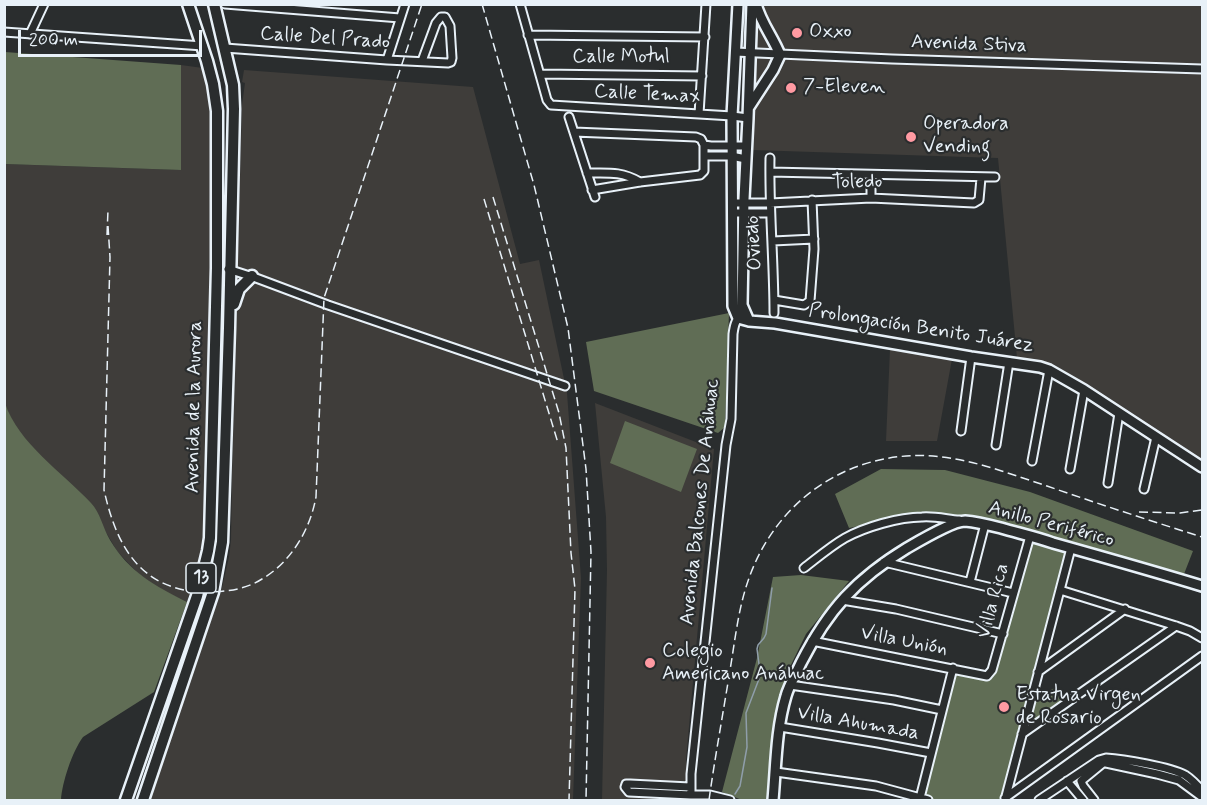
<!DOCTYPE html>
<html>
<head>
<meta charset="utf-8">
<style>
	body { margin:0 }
	#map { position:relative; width:1207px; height:805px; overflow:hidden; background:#2a2d2e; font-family:Mynerve,sans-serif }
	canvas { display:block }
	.frame { position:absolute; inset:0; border:6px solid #e8f1f8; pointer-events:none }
	.scale { position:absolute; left:18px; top:30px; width:184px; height:27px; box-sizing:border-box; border:3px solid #e8f1f8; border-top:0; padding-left:8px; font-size:18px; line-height:21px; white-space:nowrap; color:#e8f1f8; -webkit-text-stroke:4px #2a2d2e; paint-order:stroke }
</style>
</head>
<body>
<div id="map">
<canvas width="1207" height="805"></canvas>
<div class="frame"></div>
<div class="scale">200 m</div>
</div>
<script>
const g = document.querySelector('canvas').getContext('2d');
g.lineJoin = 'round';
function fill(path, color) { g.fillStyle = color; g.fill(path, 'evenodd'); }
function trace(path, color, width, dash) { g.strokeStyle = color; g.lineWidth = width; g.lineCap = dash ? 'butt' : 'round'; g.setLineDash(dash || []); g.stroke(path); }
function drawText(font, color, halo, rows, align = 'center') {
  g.font = font + ' Mynerve,sans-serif'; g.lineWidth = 4.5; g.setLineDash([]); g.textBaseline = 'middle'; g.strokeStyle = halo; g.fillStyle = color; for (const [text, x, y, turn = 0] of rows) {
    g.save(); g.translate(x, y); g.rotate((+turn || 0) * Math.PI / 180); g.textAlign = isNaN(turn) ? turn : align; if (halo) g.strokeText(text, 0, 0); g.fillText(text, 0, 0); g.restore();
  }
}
fill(new Path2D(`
	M758 5H1202V460L1055 367 1046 362 1017 358 998 158 752 150Z
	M181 65 203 68 210 97 214 123V142L204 529 199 561 187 602 158 588 140 575 129 564 117 551 103 527 21 434 15 426 4 403V164L181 170Z
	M244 70 473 87 520 264 539 260 567 393 581 578 573 800H147L221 592 229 557 231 540 232 472 242 105 245 83 242 82Z
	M890 349 952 359 937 441H886Z
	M595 403 714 449 686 760 687 800H602L607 570 606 517Z`), '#3f3d3a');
fill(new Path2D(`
	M5 52 181 65V170L5 164Z
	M729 313 725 427 718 433 594 391 586 342Z
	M5 403C18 443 63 473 91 503 100 512 103 528 110 540 129 572 155 586 187 602L154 692 83 737C72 752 62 783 61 800H5Z
	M625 421 697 449 681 492 610 463Z
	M881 469 945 470 1030 492 1193 551 1184 574 990 522 928 512 849 528 835 494Z
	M1033 541 1066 550 1001 800H935L923 796 956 672 992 678Z
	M801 575 849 581 806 634 788 671 778 706 768 800H742L722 792 757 658 773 577Z
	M1054 688 1064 702 1028 724 1033 702Z`), '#606d55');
trace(new Path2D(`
	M735 794 740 786 747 747 746 713 759 679V664L757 649 758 645 764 638 766 634 772 588`), '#8f9eaa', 1.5);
const street = new Path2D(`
	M225 4 400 18
	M520 4 547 100 551 105 732 116 748 118
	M4 32 203 46
	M30 34 44 4
	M528 35 705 37
	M225 48 387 60 448 63 451 62 452 58 450 26 445 17H441L436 23 422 61
	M735 52 892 59 1202 69
	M387 60 405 4
	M540 74 702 76
	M699 114 706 4
	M569 117 595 197
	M574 132 696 137 701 139 704 145 711 146H746
	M704 156H731L746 159
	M770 158C769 210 774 262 774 313
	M770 172 995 177
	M587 173C608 173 621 171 640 182
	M871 175V198
	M592 190 640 182 700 175 704 171V145
	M733 203H770L871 198 974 203 979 200 981 178
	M733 213H770
	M773 241 814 239
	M228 269 256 278 328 305 565 386
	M774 300 804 305 810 301 814 249 812 200
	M961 431 971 357
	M996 445 1009 362
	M1032 461 1049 370
	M1070 469 1084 390
	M1108 483 1119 413
	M1144 489 1156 437
	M884 562 1013 593
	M804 568C817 558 831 546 845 538 865 527 899 517 922 517 934 516 947 519 959 520
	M970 582 985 524
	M1060 590 1176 626 1190 631 1202 638
	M842 600 896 609 1003 634
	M812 641 987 676 992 670 1030 536
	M1038 672 1125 609
	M790 685 894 700 942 710
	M780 727 878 743 931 753
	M1022 734 1176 626
	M776 772 876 786 928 800
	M1067 781 1083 800
	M690 787 630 784H626L625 787 629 792 691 795
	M920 798 953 668
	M1005 798 1202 656
	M730 800 710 795H691V774L726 445 731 419 733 334C734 327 735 320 741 316
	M1005 800 1071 548
	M1039 800 1099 760 1106 758C1124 759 1170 767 1185 775 1191 779 1197 785 1202 791
	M1094 800 1083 786 1081 781 1103 763H1106L1157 774 1179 780 1202 797`);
const secondary = new Path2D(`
	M738 4 732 116 733 306 738 318 749 321 775 323 971 357 1040 367 1049 370 1084 390 1202 467
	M749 107 773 70 780 55C773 37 761 23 756 4
	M749 321 742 305 744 199 748 118 752 4
	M773 800C776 766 776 729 786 696 789 685 796 674 801 663 828 610 856 579 907 548 919 541 953 521 965 521 977 522 989 525 1001 528 1018 533 1036 537 1053 543 1103 557 1153 571 1202 586`);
const primary = new Path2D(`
	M234 304 239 289 252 276
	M126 800 197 596 208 551 210 538 217 268V111L213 84 207 61 188 4
	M143 800 213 592 222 542 229 328 234 109 233 85 214 4`);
trace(street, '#e8f1f8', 11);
trace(secondary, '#e8f1f8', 14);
trace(primary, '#e8f1f8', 15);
trace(street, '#2a2d2e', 7);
trace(secondary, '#2a2d2e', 9);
trace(primary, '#2a2d2e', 10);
trace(new Path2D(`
	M482 4 534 185 568 328 586 469 591 552 586 800
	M493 197 559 413 566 448 571 553 575 589 569 800
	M484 199 558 443
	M108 226 110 257 104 490C111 521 122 554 148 574 163 586 185 592 204 592 224 592 245 590 262 579 291 562 310 530 316 497L324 298 422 4
	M107 235 108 210
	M1139 512 1180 513 1202 510
	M709 800C715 757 723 714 730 670 735 641 738 610 748 581 775 501 848 450 933 456 972 459 1010 474 1047 486 1099 504 1151 521 1202 537`), '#e8f1f8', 1.5, [9, 4.5]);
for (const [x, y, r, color] of [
	[797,33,6,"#ff9aa2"],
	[791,88,6,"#ff9aa2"],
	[911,137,6,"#ff9aa2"],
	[650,663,6,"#ff9aa2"],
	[1004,707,6,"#ff9aa2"]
]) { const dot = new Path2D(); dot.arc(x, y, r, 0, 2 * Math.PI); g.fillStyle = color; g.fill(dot); trace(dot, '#2a2d2e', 2); }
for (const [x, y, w] of [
	[201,578,30]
]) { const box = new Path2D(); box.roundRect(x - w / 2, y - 15, w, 30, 4.5); g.fillStyle = '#2a2d2e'; g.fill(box); trace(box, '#e8f1f8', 1.5); }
drawText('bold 18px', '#e8f1f8', null, [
	["13",201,578]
]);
drawText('20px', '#e8f1f8', '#2a2d2e', [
	["Oxxo",809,33],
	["7-Eleven",803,88],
	["Operadora",923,125],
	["Vending",923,148],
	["Colegio",662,652],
	["Americano Anáhuac",662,675],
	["Estatua Virgen",1016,696],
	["de Rosario",1016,719]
], 'left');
drawText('20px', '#e8f1f8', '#2a2d2e', [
	["Calle Del Prado",325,39,4],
	["Avenida Stiva",969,45,2],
	["Calle Motul",621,58],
	["Calle Temax",647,95,3],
	["Toledo",857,183,-1],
	["Oviedo",755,243,-93],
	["Prolongación Benito Juárez",921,329,9],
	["Avenida de la Aurora",195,407,-89],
	["Avenida Balcones De Anáhuac",701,502,-84],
	["Anillo Periférico",1051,525,15],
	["Villa Rica",994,601,-75],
	["Villa Unión",904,642,11],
	["Villa Ahumada",858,724,10]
]);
</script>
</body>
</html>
